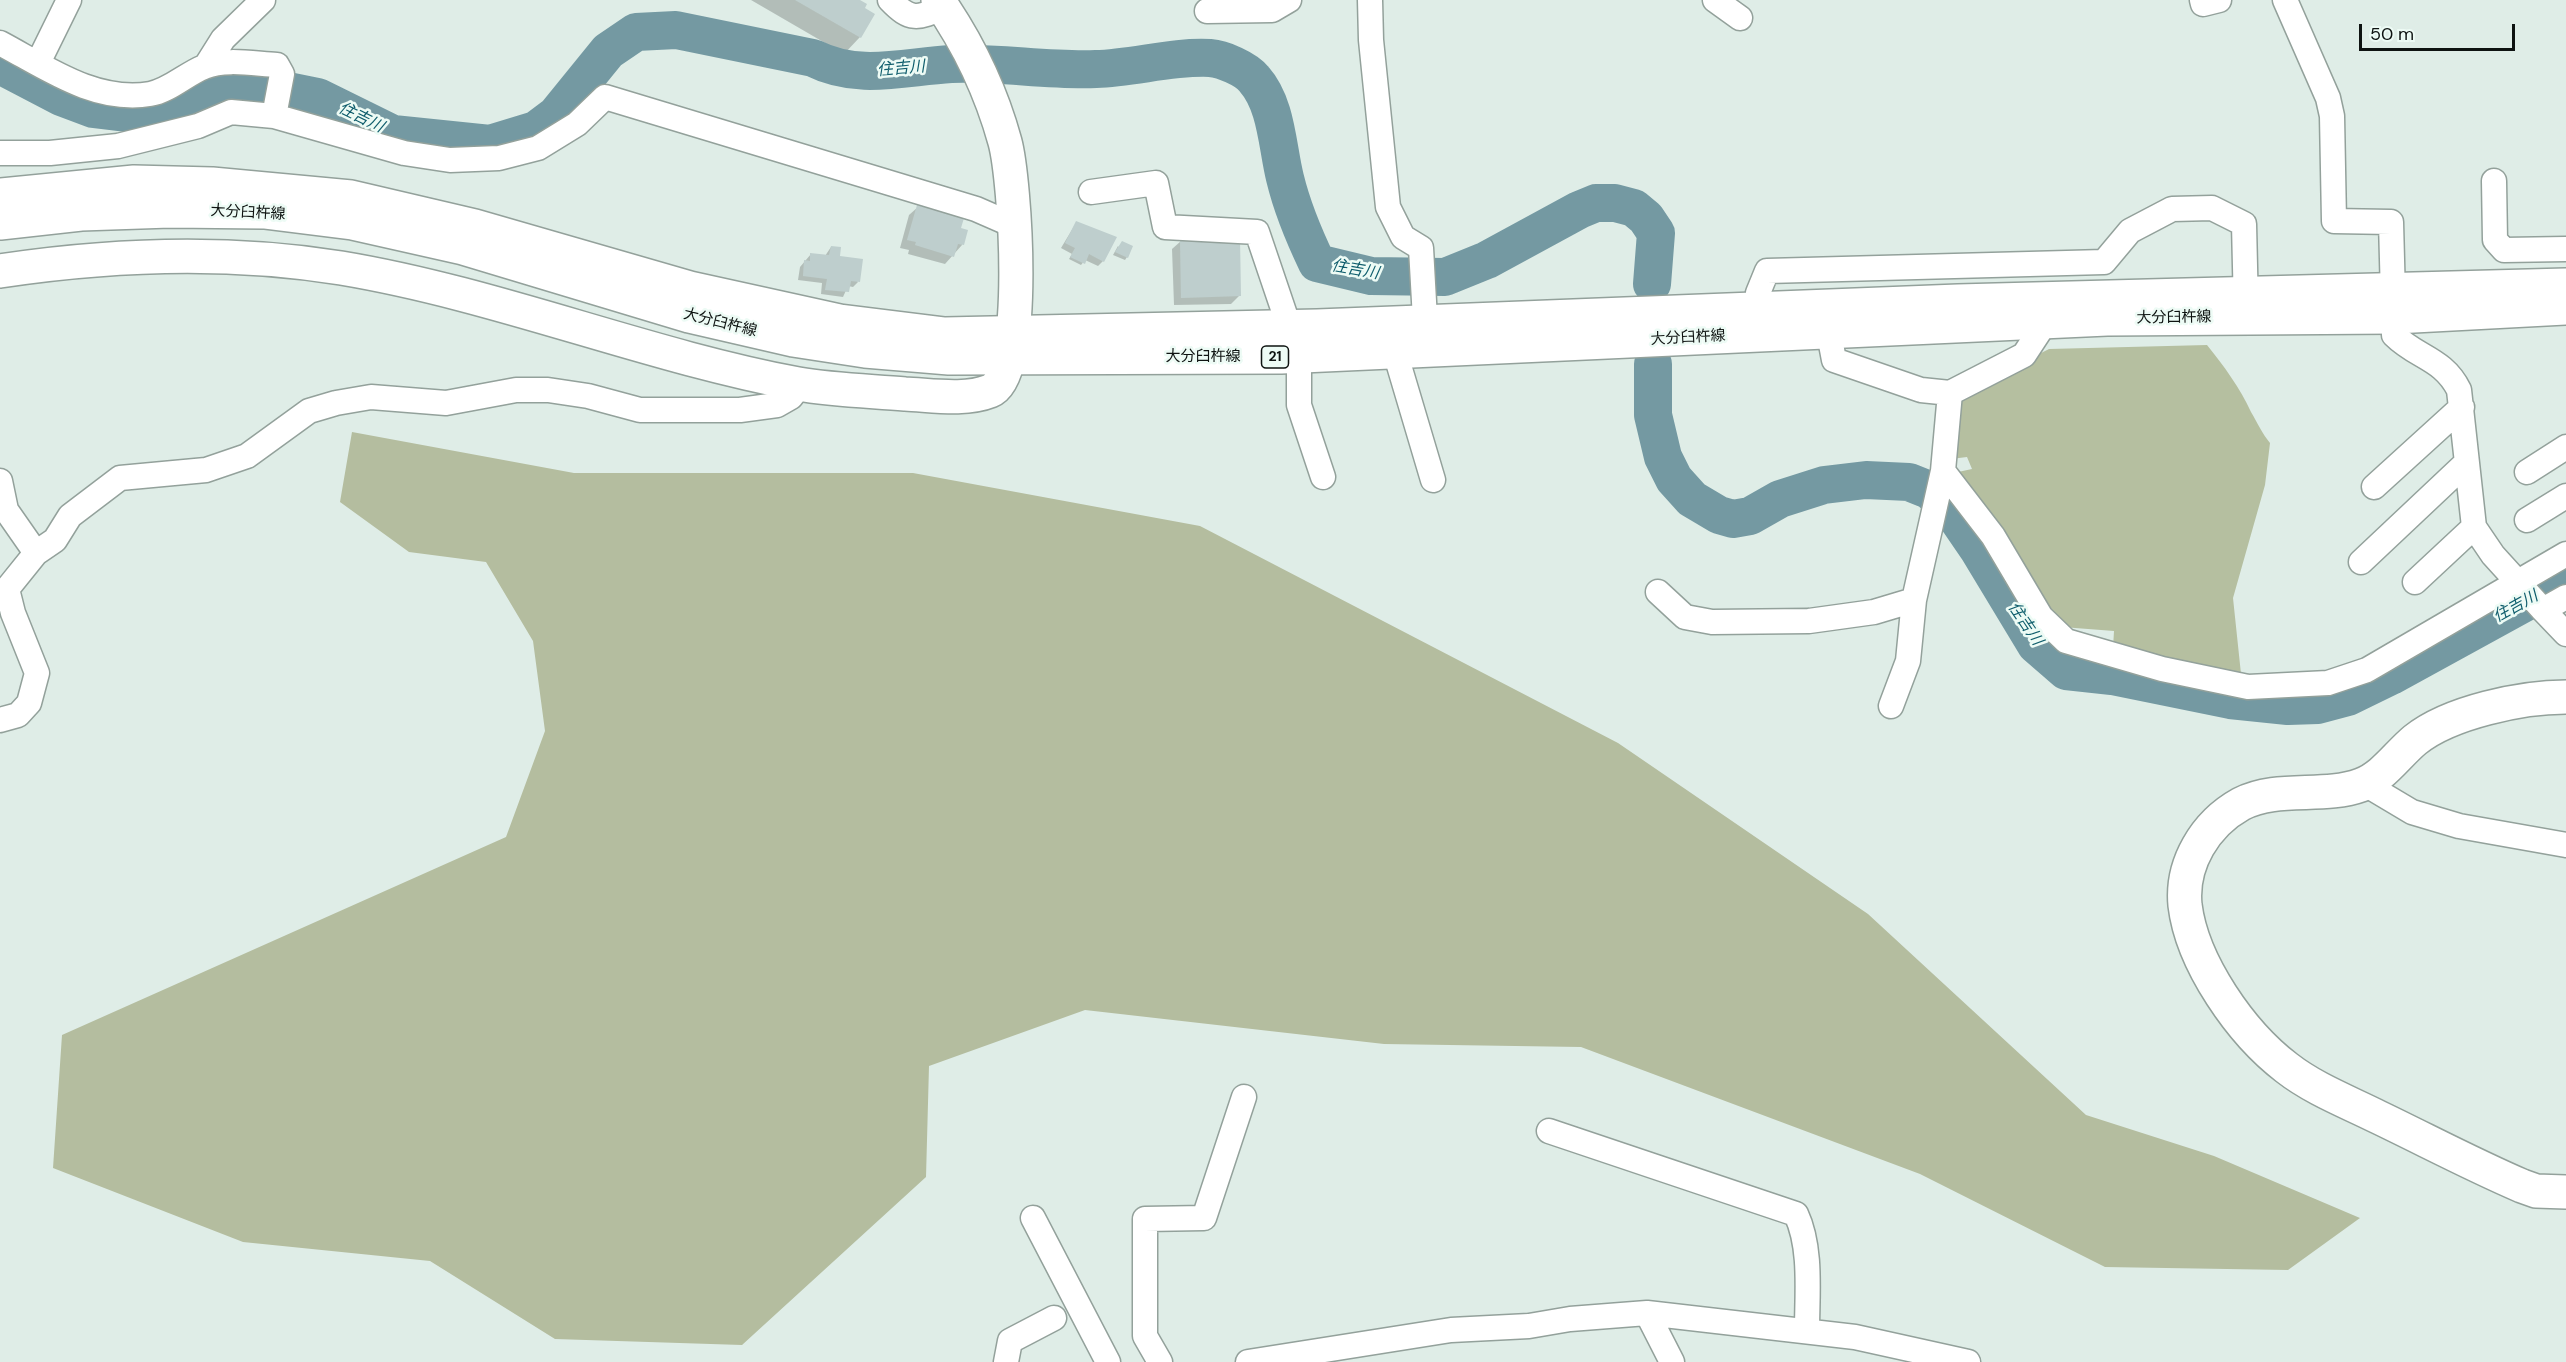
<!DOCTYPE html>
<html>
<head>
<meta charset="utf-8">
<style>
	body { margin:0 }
	#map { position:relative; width:2566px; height:1362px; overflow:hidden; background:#dfede7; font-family:"DM Sans",sans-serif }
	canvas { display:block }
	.scale { position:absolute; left:2359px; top:24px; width:156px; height:27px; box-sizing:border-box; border:3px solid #0e1311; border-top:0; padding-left:8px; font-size:18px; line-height:21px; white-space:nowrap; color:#0e1311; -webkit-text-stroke:4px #edfbf5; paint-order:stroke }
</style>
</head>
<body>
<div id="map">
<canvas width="2566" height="1362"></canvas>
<div class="scale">50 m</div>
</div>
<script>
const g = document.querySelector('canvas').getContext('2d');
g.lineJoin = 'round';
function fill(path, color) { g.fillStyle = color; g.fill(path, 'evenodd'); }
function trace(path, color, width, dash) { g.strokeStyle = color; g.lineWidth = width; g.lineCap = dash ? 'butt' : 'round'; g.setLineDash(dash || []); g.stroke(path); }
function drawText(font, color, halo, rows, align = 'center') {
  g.font = font + ' "DM Sans","Noto Sans JP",sans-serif'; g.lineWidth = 5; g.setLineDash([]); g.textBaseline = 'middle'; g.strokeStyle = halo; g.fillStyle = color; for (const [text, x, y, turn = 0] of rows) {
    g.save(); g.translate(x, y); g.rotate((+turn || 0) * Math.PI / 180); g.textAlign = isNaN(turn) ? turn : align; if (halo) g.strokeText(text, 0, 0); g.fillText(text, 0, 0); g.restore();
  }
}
fill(new Path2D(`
	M2207 345C2224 366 2240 388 2251 412 2258 424 2262 433 2270 443L2265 485 2233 598 2241 674 2113 648 2114 631 2062 627 1993 518 1958 472 1972 469 1967 457 1951 459 1956 401 1988 380 2049 349Z`), '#b5bfa0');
fill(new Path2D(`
	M352 432 574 473H913L1200 526 1618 743 1868 914 2086 1115 2214 1156 2360 1218 2288 1270 2105 1267 1920 1174 1581 1047 1384 1044 1085 1010 929 1066 926 1177 742 1345 555 1339 430 1261 243 1242 53 1168 62 1035 506 837 545 731 533 641 486 562 409 552 340 502Z`), '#b4bd9f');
fill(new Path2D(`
	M751 0H857L862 8 873 14 860 37 844 54Z
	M918 207 959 229 962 245 945 264 908 254 909 250 900 248 909 215Z
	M1076 223 1103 261 1098 266 1085 260 1081 265 1069 259 1072 254 1061 248Z
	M1181 241 1239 296 1231 304 1174 305 1172 249Z
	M1118 246 1127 257 1125 260 1113 255Z
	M831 247 858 282 853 287 848 286 843 297 821 294 822 283 798 280 800 267 811 254 825 256Z`), '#0003');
trace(new Path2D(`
	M0 65 61 97 93 109 126 113H156L175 107 226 84H254L318 97 393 134 490 144 536 130 556 115 608 51 636 32 676 30 813 58C859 81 902 67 951 64 999 62 1048 71 1096 69 1134 68 1172 56 1210 58 1223 59 1246 69 1254 79 1277 105 1277 146 1285 178 1292 207 1304 236 1317 263L1371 276 1445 277 1487 260 1579 210 1596 203H1615L1634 208 1646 218 1656 233 1652 284
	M1653 364V415L1663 457 1674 479 1692 499 1719 515 1733 519 1750 516 1780 499 1824 485 1866 480 1909 482 1929 490 1952 511 1978 549 2036 645 2066 671 2112 676 2230 700 2288 706 2318 705 2348 697 2391 676 2566 580`), '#7499a2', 38);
fill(new Path2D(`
	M795 0H860L867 4 865 8 875 14 861 38Z
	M917 205 964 218 961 228 968 230 964 245 958 244 954 257 915 245 916 242 907 240Z
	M1076 221 1117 237 1104 262 1089 254 1085 264 1070 257 1075 248 1065 243Z
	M1240 238 1241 296 1181 298 1180 240Z
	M1122 241 1133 246 1128 258 1115 252Z
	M831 246 841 247 840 256 863 259 860 282 851 281 849 292 825 290 827 279 803 276 804 260 810 261V253L829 255Z`), '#bececd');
const street = new Path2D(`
	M890 0C910 21 918 19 943 7
	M1370 0 1371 40 1388 207 1403 237 1421 248 1426 337
	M1715 0 1740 18
	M2202 0 2203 4 2219 0
	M2285 0 2328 98 2332 116 2334 221 2391 222 2394 335C2417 358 2443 358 2459 390L2474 527 2493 555 2543 610
	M1207 11 1272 10 1289 0
	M0 43C47 68 95 103 150 94 169 91 186 74 204 67 225 58 255 64 277 65L282 74 274 116
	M38 63 69 0
	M206 66 223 39 263 0
	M0 153H50L118 146 198 126 231 112 274 116 404 153 450 160 499 158 538 148 577 124 605 97 976 209 1015 226
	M2494 181 2495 240 2504 250 2566 249
	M1091 192 1156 183 1165 227 1257 232 1299 356V405L1323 477
	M1826 318 1834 360 1921 390 1950 393 1943 471 1914 600 1908 661 1891 706
	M1759 326 1758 293 1767 271 2104 262 2130 231 2172 209 2212 208 2244 224 2246 309
	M1395 352 1433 480
	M1950 393 2024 355 2045 323
	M1943 471 1993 536 2041 617 2066 641 2162 669 2248 687 2328 683 2367 670 2566 554
	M2527 472 2566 447
	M0 481 6 510 36 553 55 540 70 516 120 478 206 470 247 456 309 411 336 403 371 397 446 403 516 390H548L588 396 640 410H740L777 405 791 397 801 384
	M2374 487 2462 407
	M2527 520 2566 496
	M2361 562 2465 464
	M2415 582 2474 527
	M1658 592 1685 617 1712 622 1809 621 1874 612 1914 600
	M2566 597 2543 610 2566 634
	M0 720 18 715 29 703 37 673 13 613 7 589 36 553
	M2365 784 2412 812 2459 826 2566 845
	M1549 1131 1796 1214C1812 1248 1807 1294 1807 1330
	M1033 1218 1108 1362
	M1647 1313 1672 1362
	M1006 1362 1010 1341 1054 1318
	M1160 1362 1145 1336V1219L1204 1218 1244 1097
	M1248 1362 1451 1330 1529 1326 1570 1319 1647 1313 1855 1337 1968 1362`);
const secondary = new Path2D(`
	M0 271C113 254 228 250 341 268 497 294 644 355 798 384 833 390 870 391 905 394 931 395 965 401 990 391 1029 376 1015 179 1005 142 991 91 968 43 938 0
	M2566 697C2522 697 2450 712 2415 740 2397 755 2383 777 2361 785 2323 799 2278 785 2241 804 2205 824 2181 864 2185 905 2192 963 2241 1033 2287 1068 2314 1089 2348 1102 2378 1117 2426 1140 2473 1165 2522 1186L2536 1191 2566 1192`);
const primary = new Path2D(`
	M0 195 134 182 212 184 351 197 475 226 690 288 840 321 945 334 1317 326 1958 301 2566 285
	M0 223 81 214 170 211 264 212 352 223 463 248 689 316 793 340 865 351 949 358 1281 357 2107 319 2395 317 2566 308`);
trace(street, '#93a19b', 27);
trace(secondary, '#93a19b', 36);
trace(primary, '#93a19b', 36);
trace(street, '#fff', 24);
trace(secondary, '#fff', 33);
trace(primary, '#fff', 33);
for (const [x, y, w] of [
	[1275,357,27]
]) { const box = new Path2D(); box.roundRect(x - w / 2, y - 11, w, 22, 4.5); g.fillStyle = '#edfbf5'; g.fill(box); trace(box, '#0e1311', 1.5); }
drawText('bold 14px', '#0e1311', null, [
	["21",1275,357]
]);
drawText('15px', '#0e1311', '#edfbf5', [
	["大分臼杵線",248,213,3],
	["大分臼杵線",2174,318,-1],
	["大分臼杵線",720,323,14],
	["大分臼杵線",1688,338,-3],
	["大分臼杵線",1203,357]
]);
drawText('italic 16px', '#105e6d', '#edfbf5', [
	["住吉川",901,69,-5],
	["住吉川",361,118,26],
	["住吉川",1355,270,10],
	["住吉川",2516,607,-29],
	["住吉川",2025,624,56]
]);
</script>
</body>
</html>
